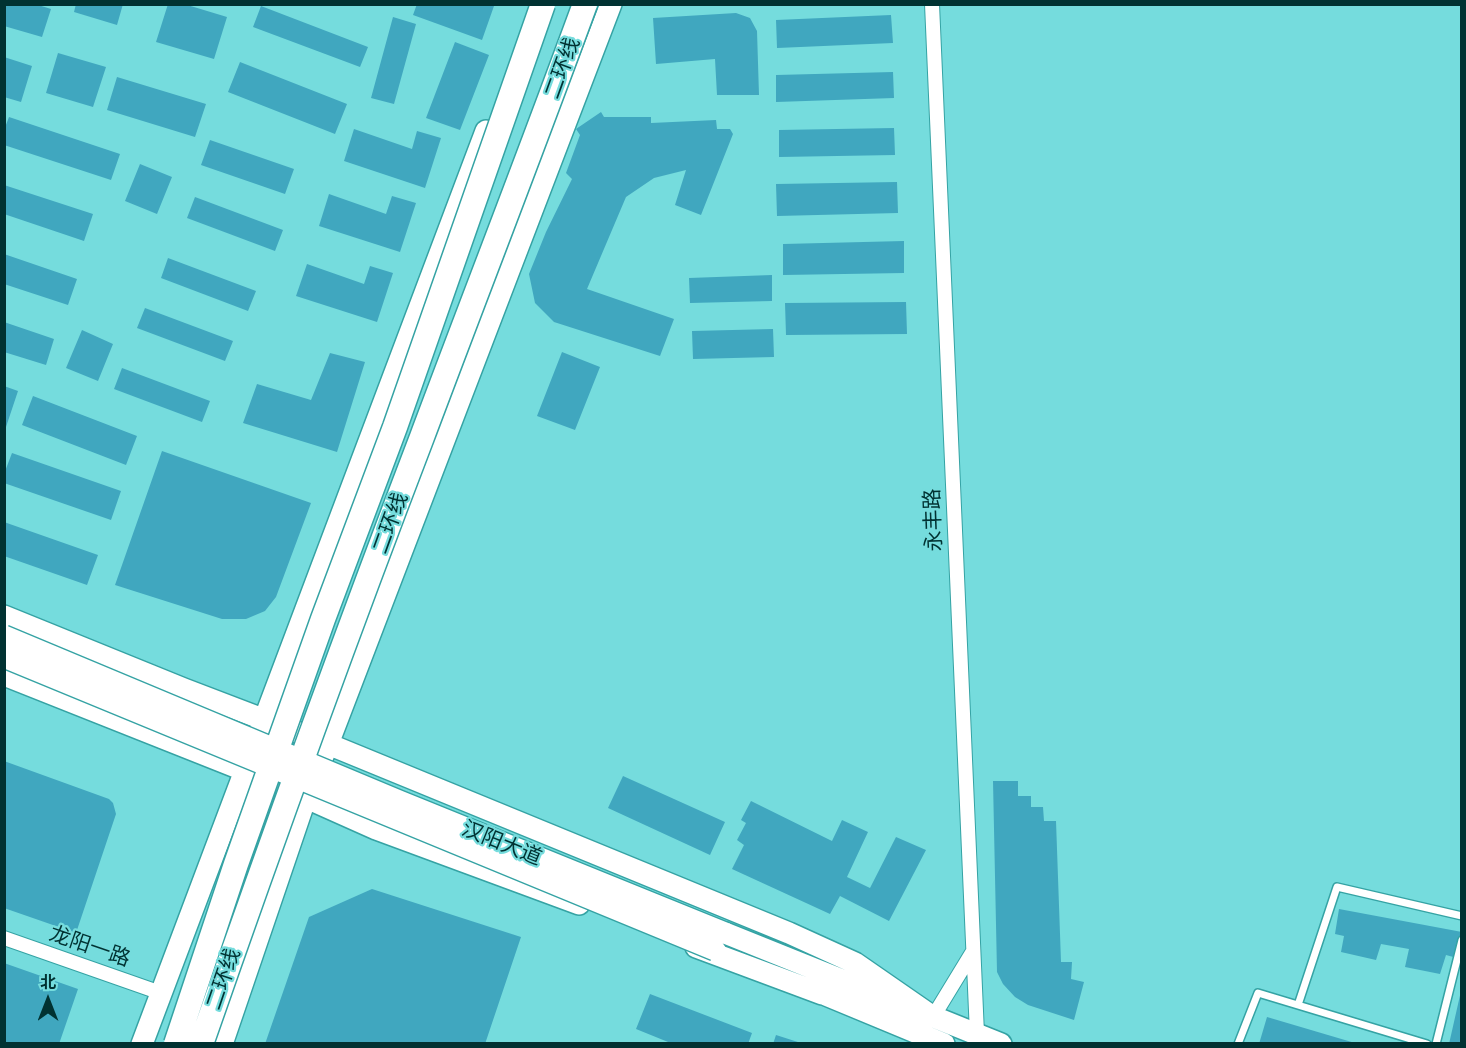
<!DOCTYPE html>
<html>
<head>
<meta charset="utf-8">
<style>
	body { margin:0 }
	#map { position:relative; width:1466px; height:1048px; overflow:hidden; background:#75dcdd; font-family:Ubuntu,"Noto Sans SC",sans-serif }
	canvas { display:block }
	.frame { position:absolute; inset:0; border:6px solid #013232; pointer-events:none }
	.north { position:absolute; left:18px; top:970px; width:60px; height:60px; -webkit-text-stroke:4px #75dcdd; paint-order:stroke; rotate:0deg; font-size:16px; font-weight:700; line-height:24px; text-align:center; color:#013232 }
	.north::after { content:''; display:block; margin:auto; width:21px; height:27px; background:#013232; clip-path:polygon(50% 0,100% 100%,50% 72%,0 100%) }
</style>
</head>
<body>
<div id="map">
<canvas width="1466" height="1048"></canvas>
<div class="frame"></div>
<div class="north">北</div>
</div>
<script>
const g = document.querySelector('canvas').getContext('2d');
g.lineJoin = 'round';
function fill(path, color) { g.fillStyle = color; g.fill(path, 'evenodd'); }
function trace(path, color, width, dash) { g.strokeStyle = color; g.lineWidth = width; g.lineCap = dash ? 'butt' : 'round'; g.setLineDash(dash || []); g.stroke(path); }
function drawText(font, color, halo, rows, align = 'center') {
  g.font = font + ' Ubuntu,"Noto Sans SC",sans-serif'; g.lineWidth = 4.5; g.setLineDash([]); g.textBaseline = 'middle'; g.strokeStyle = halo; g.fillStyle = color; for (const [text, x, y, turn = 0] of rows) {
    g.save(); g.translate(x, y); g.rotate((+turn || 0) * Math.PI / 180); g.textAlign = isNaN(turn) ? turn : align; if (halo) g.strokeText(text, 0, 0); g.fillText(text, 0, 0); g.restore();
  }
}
fill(new Path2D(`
	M4 4H35L51 9 42 37 4 26Z
	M76 4H123L117 25 74 12Z
	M168 4H184L227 17 214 59 156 42Z
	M417 4H489L494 6 482 40 413 15Z
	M261 6 368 47 360 67 253 27Z
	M736 13 750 18 757 31 759 95H717L715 59 656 64 653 18Z
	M891 15 893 43 777 48 776 20Z
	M393 17 416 24 394 104 371 98Z
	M455 42 489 55 460 130 426 118Z
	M58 53 106 67 93 107 46 93Z
	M4 57 32 66 21 102 4 97Z
	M240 62 347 104 335 134 228 92Z
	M893 72 894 98 776 102V75Z
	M117 77 206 104 195 137 107 110Z
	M601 112 604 117H651V123L716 120 717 129H730L733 134 701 215 675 205 686 170 654 178 626 197 587 289 674 319 660 356 554 322 535 303 529 274 546 232 572 179 566 173 580 135 576 129Z
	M9 117 120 154 111 180 4 145V130Z
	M894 128 895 155 779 157V130Z
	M354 129 412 149 417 131 441 138 425 188 344 161Z
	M210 140 294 169 285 194 201 165Z
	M140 164 172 177 157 214 125 201Z
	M897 182 898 213 777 216 776 184Z
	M4 185 93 214 84 241 4 214Z
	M329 194 386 214 392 196 416 203 400 252 319 226Z
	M195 197 283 230 275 251 187 218Z
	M904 241V273L783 275V244Z
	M4 254 77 279 68 305 4 284Z
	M168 258 256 291 248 311 161 278Z
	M307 264 364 284 370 266 393 273 377 322 296 296Z
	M772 275V301L690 303 689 278Z
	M906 302 907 334 786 335 785 303Z
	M145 308 233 341 225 361 137 328Z
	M4 322 54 339 46 365 4 352Z
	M773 329 774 357 693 359 692 331Z
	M82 330 113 344 98 381 66 368Z
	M562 352 600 367 575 430 537 416Z
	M330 353 365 362 337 452 243 423 257 384 311 400Z
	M122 368 210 401 202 422 114 389Z
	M4 386 18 391 5 430H4Z
	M33 396 137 436 126 465 22 425Z
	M162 451 311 503 276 597 265 611 246 619H222L115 585Z
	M12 453 121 491 111 520 4 483V474Z
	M4 522 98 555 87 585 4 556Z
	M4 761 109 799 113 803 116 814 76 933 4 908Z
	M623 776 725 822 710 855 608 808Z
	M993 781H1018V796H1031V807H1043L1044 821H1056L1061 962H1072L1071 979 1084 982 1074 1020 1028 1005 1015 997 1003 984 997 972Z
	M751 801 832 841 842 820 868 832 847 877 870 888 896 837 926 850 889 921 840 896 830 914 732 869 744 845 737 840 746 823 741 820Z
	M372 889 521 937 485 1044H265L309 917Z
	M1339 909 1462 932 1457 958 1446 955 1440 974 1405 967 1409 949 1381 944 1376 960 1341 952 1344 936 1335 934Z
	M4 963 78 989 59 1044H4Z
	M1461 991 1462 1044H1449Z
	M650 994 752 1033 748 1044H673L636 1029Z
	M1267 1017 1355 1043V1044H1259Z
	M776 1035 801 1043V1044H773Z`), '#40a7bf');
const lane = new Path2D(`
	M1298 1005 1337 887 1462 916
	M1238 1044 1258 993 1427 1044
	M1436 1044 1462 940`);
const street = new Path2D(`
	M932 4 977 1034
	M4 938 161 993
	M933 1017 972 953`);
const primary = new Path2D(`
	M4 616 184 689 328 744 789 933 855 963 933 1017
	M4 675 246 771 376 829 579 904
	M725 933 1001 1044
	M696 947 822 994
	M809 988 944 1044
	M142 1044 486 131
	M222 1044 306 797 328 744 611 4`);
trace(lane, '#35a3a4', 10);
trace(street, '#35a3a4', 16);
trace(primary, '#35a3a4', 24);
trace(lane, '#fff', 7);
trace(street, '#fff', 14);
trace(primary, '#fff', 21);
const primaryBridge = new Path2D(`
	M4 636 399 801 725 933
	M4 657 715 950`);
const highwayBridge = new Path2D(`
	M176 1044 236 864 323 619 395 427 543 4
	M201 1044C272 840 345 638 422 437 476 293 532 149 585 4`);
trace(primaryBridge, '#35a3a4', 24, []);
trace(highwayBridge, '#35a3a4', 27, []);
trace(primaryBridge, '#fff', 21);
trace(highwayBridge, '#fff', 24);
drawText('21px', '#013232', '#75dcdd', [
	["二环线",562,68,-70],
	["永丰路",933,520,-92],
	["二环线",390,523,-70],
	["汉阳大道",502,843,22],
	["龙阳一路",90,946,19],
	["二环线",223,979,-71]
]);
</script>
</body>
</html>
